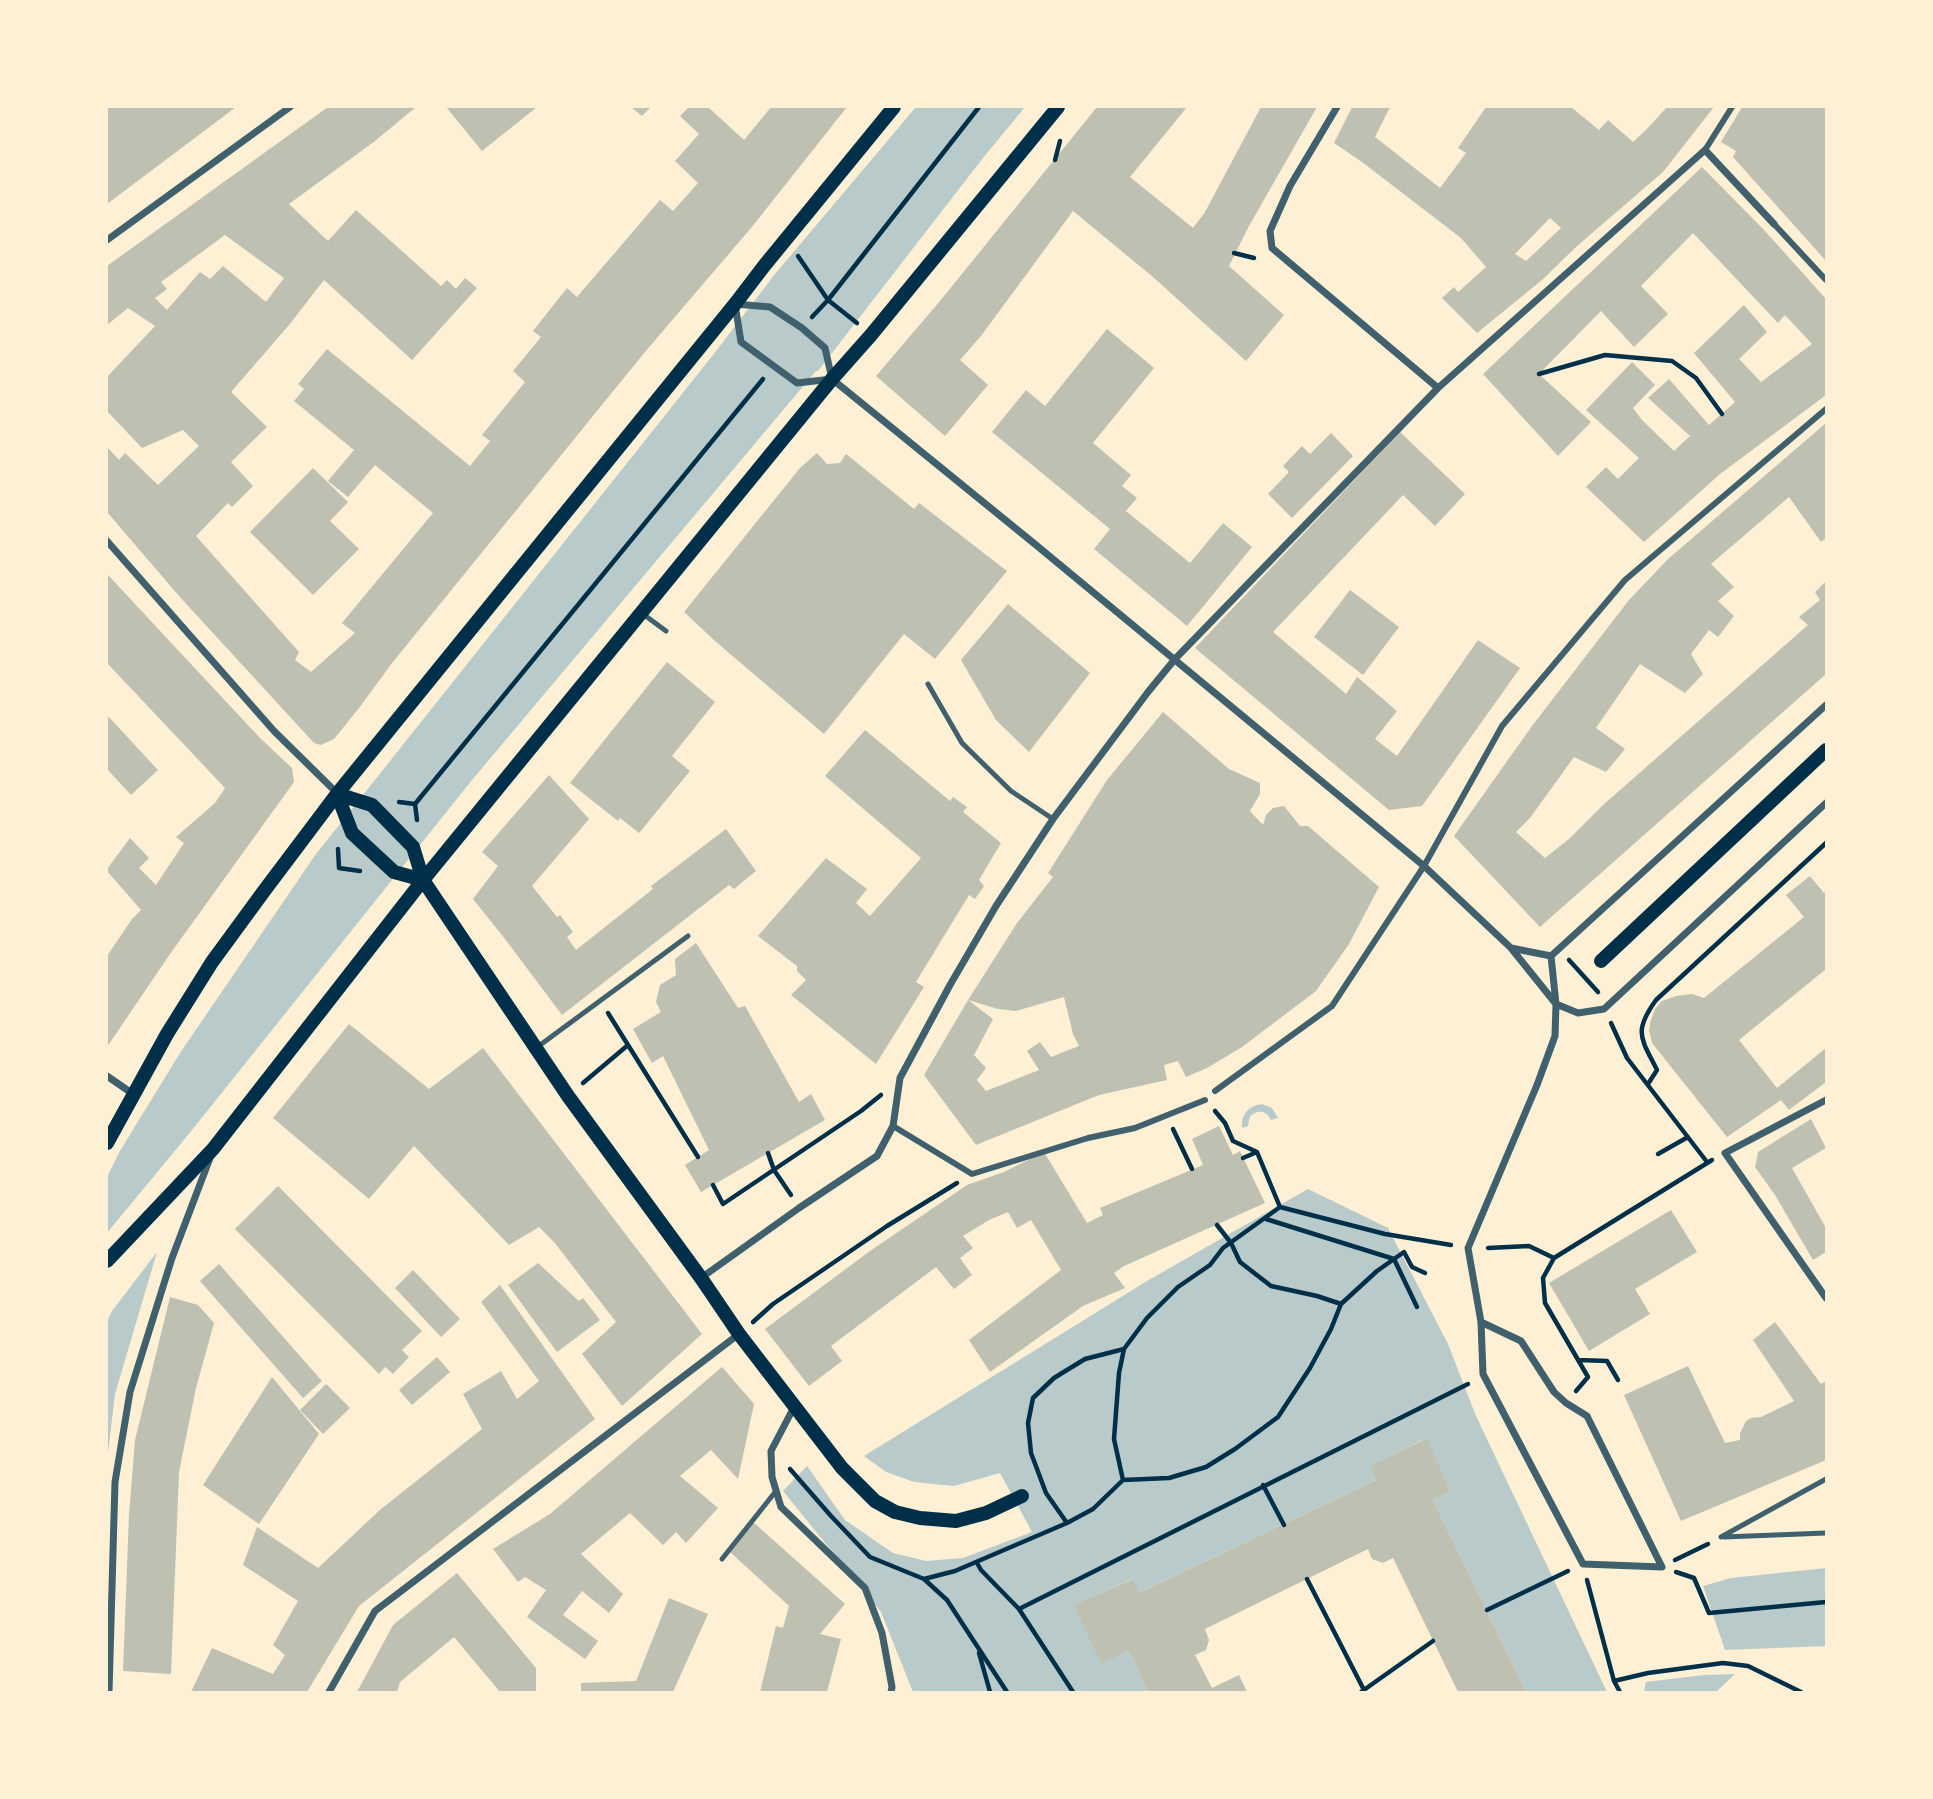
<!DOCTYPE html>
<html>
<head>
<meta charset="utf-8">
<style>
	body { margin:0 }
	#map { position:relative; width:1933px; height:1799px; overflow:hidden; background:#fdf0d5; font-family:"Titillium Web",sans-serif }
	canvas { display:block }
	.frame { position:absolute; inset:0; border:108px solid #fdf0d5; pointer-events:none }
</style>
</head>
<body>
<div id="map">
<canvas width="1933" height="1799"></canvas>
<div class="frame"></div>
</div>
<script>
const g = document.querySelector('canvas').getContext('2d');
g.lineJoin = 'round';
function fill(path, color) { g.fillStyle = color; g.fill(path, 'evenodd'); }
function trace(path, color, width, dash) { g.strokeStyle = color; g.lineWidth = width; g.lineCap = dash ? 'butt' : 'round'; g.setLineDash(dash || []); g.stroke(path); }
fill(new Path2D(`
	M916 107H1025L983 158 818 371H816L472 780 192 1130 107 1233V1177L120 1151 180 1053 316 854 713 355 775 274Z
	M1262 1104 1272 1108 1278 1118 1271 1120C1268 1114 1264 1111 1257 1112L1250 1116 1248 1126 1242 1128C1241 1114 1248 1106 1262 1104Z
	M1308 1189 1388 1228 1448 1344 1476 1416 1607 1692H1526L1433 1500 1450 1492 1426 1438 1371 1466 1376 1480 1139 1593 1132 1579 1075 1605 1101 1663 1129 1651 1148 1692H913L881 1612 783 1491 807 1466 845 1520 893 1553 926 1561 963 1558 1032 1532 1000 1473 954 1486 914 1482 886 1472 864 1456 1147 1281Z
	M157 1252 115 1394 107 1461V1322L112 1311Z
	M1826 1568V1646L1725 1650 1703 1586 1731 1578Z
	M1735 1674 1716 1692H1644L1646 1682 1704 1675Z`), '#b9caca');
fill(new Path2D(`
	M107 107H236L107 204Z
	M328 107H416L375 141 289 204 328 241 356 210 441 286 447 280 456 289 465 278 477 288 412 360 324 280 289 325 231 392 267 427 231 462 253 486 232 507 228 503 196 536 299 652 295 660 311 672 355 633 342 623 433 513 375 465 348 497 328 481 354 450 294 401 304 389 298 384 327 349 470 466 490 441 482 435 525 382 513 371 541 337 533 331 567 288 577 297 660 200 673 211 698 183 675 161 699 134 680 116 689 107H708L744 140 771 107H847L751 228 645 352 392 663 359 708 334 739 321 745 314 743 179 596 107 512V447L119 460 125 453 158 485 199 446 183 430 142 448 107 411V377L155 326 128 308 107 325V266ZM225 235 284 278 266 302 223 266 210 279 200 272 167 310 155 298 167 289 161 282Z
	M446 107H537L482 151Z
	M631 107H651L642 116Z
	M1097 107H1187L1130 177 1193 228 1205 212 1261 107H1317L1249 226 1229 266 1284 315 1246 361 1153 277 1073 211 981 336 960 360 988 385 945 436 876 376 940 301Z
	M1352 107H1390L1375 137 1440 188 1466 153 1458 148 1486 107H1571L1599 130 1608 120 1633 142 1648 128 1667 107H1714L1663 172 1576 247 1542 280 1477 333 1442 298 1454 287 1458 292 1486 267 1461 238 1362 162 1334 143ZM1550 218 1561 228 1526 261 1515 254Z
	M1742 107H1826V261L1733 157 1736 151 1721 142Z
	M1702 167 1766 232 1826 299V395L1720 474 1644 542 1586 487 1606 467 1618 479 1639 458 1586 410 1632 362 1655 385 1633 408 1642 420 1674 451 1690 436 1648 398 1669 379 1709 425 1735 402 1694 353 1744 305 1767 332 1739 359 1761 382 1812 344 1785 315 1778 323 1693 233 1641 286 1668 314 1634 347 1601 311 1539 374 1591 422 1558 456 1483 374Z
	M1107 329 1154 368 1093 443 1131 475 1122 486 1137 498 1126 511 1190 563 1223 523 1252 547 1187 626 1094 549 1110 529 992 432 1026 390 1045 406Z
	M1826 423V538L1821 542 1789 497 1711 564 1734 587 1718 601 1734 616 1718 637 1709 630 1691 654 1703 674 1685 693 1640 664 1596 728 1625 749 1606 772 1574 757 1530 818 1516 832 1545 858 1569 839 1603 805 1808 625 1799 617 1820 600 1815 592 1826 581V674L1540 927 1454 836 1532 726 1629 600 1668 559Z
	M1400 432 1465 494 1435 526 1403 495 1273 632 1346 694 1357 677 1397 711 1375 739 1397 756 1478 640 1520 668 1422 806 1389 810 1195 648Z
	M1331 433 1353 456 1292 518 1268 494 1289 472 1283 466 1302 446 1310 454Z
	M817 453 827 464 840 463 846 454 914 509 919 503 1007 571 935 659 904 634 824 734 715 641 684 612 800 468Z
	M313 468 348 502 330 521 359 549 313 595 250 532Z
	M107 574 260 738 292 768 294 782 170 954 107 1047V956L132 919 141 910 107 871V869L130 838 149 858 139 868 156 885 184 843 176 837 215 803 225 788 107 663Z
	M1350 590 1399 627 1363 675 1314 637Z
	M1008 604 1090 673 1029 752 996 720 961 660Z
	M667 662 715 702 672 756 690 771 639 833 620 818 618 821 570 783Z
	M1163 712 1229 769 1260 783V794L1250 811 1263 825 1266 815 1273 808 1284 806 1300 826H1308L1379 887 1349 944 1316 991 1242 1047 1207 1068 1186 1077 1178 1061 1164 1065 1167 1080 1099 1095 976 1145 924 1075 968 1000 993 1019 974 1055 986 1068 977 1080 986 1091 1039 1070 1027 1051 1040 1042 1051 1057 1079 1046 1073 1034 1064 997 1016 1011 998 1009 968 1000 1017 923 1053 877 1048 873 1107 780Z
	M107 715 158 770 131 795 107 769Z
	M865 730 950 801 953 797 967 807 963 812 1001 843 979 880 984 886 975 899 969 895 916 982 924 987 876 1064 791 995 806 980 797 971V966L758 936 826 858 867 889 856 903 870 916 921 858 825 776Z
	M549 775 589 819 532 886 557 917 560 915 573 932 567 937 576 950 653 889 651 886 726 829 756 871 734 889 729 885 562 1015 505 939 473 899 498 866 482 852Z
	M1810 876 1824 893 1826 892V969L1739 1040 1777 1088 1826 1048V1082L1789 1110 1781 1100 1727 1137 1652 1043 1649 1030 1651 1020 1655 1009 1662 1001 1676 996 1692 994 1704 998 1804 917 1786 895Z
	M696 943 738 1008 745 1006 799 1102 811 1094 825 1120 701 1192 685 1165 709 1150 663 1056 652 1063 633 1029 661 1012 656 1002 660 985 676 975 675 959Z
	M349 1024 429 1089 483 1048 702 1334 622 1406 582 1354 616 1322 554 1242 539 1227 509 1245 414 1146 369 1199 273 1118Z
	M1811 1119 1826 1148 1792 1168 1826 1228V1252L1813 1260 1775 1195 1755 1167 1758 1152Z
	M1219 1126 1233 1155 1240 1151 1265 1203 1124 1266 1114 1273 1125 1288 1083 1306 990 1372 969 1340 1061 1270 1031 1220 1017 1228 1008 1212 989 1220 963 1236 973 1248 960 1258 972 1275 954 1289 936 1267 831 1346 842 1361 809 1386 765 1329 870 1251 967 1185 1004 1172 1044 1152 1087 1223 1103 1215 1100 1208 1203 1165 1192 1139Z
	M278 1186 422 1331 402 1350 409 1357 393 1374 385 1367 379 1374 235 1229Z
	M1671 1210 1697 1252 1635 1289 1650 1314 1589 1351 1549 1283Z
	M538 1263 579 1301 583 1298 600 1320 557 1352 508 1285Z
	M219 1264 322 1381 303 1398 200 1281Z
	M413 1270 460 1319 441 1337 395 1288Z
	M500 1285 595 1419 359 1606 307 1692H191L212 1648 273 1674 285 1655 273 1645 298 1601 243 1565 257 1527 318 1568 381 1509 482 1429 463 1394 501 1371 517 1399 539 1381 481 1302Z
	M170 1297 198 1305 214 1323 196 1388 179 1472 171 1674 123 1671 129 1515 135 1440Z
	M1775 1322 1821 1384 1826 1381V1460L1681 1521 1624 1395 1688 1366 1725 1443 1740 1440V1433L1746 1421 1751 1418 1761 1417 1794 1401 1753 1340Z
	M437 1357 450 1372 412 1405 399 1390Z
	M722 1367 754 1404 738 1479 711 1450 680 1476 718 1508 686 1543 676 1532 663 1545 630 1513 581 1554 623 1594 609 1613 582 1591 563 1615 598 1641 585 1659 527 1617 546 1590 525 1577 518 1582 493 1549 550 1514Z
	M272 1377 319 1434 259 1524 203 1485Z
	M326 1384 350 1408 323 1434 300 1410Z
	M1427 1438 1450 1492 1433 1500 1526 1692H1458L1393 1558 1383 1563 1372 1559 1368 1549 1205 1629 1209 1640 1206 1650 1195 1655 1212 1688 1239 1675 1247 1692H1148L1129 1651 1101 1664 1074 1605 1133 1579 1139 1593 1376 1480 1370 1466Z
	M753 1522 845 1604 820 1634 841 1639 827 1692H760L776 1626 783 1628 789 1606 730 1552Z
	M457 1573 536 1668V1692H500L454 1637 400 1682 397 1692H357L393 1625Z
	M669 1598 708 1614 673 1692H581V1683L636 1681Z`), '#bec0b2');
trace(new Path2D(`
	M1055 160 1060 141
	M1234 253 1254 258
	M798 256 828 300 857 323
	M812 317 828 300 979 107
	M1539 374 1605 355 1672 361 1696 378 1722 414
	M399 802 415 804
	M417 820 415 804 763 379
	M338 849 339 868 360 871
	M1569 960 1598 992
	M608 1013 698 1157
	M1611 1023 1627 1058 1707 1162
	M583 1083 628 1045
	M1648 1084 1657 1070C1641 1038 1633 1032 1656 1000L1826 843
	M1215 1111 1225 1123 1233 1141 1257 1152 1280 1207
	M1173 1129 1192 1169
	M768 1153 774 1170 791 1195
	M1658 1154 1688 1137
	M1243 1158 1257 1152
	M713 1185 723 1204 861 1111 881 1095
	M1280 1207 1385 1234 1451 1245
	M1266 1219 1394 1259 1417 1307
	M1488 1248 1529 1246 1554 1258
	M1341 1304 1377 1271 1404 1252 1412 1267 1425 1273
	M753 1322 773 1304 887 1226 957 1183
	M1579 1360 1607 1361 1618 1380
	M1576 1391 1588 1377 1545 1303 1543 1278 1554 1258 1712 1160
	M790 1469 831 1516 870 1557 924 1579 955 1571 1067 1523 1093 1509 1123 1480 1114 1439 1119 1373 1124 1349 1147 1318 1178 1287 1210 1265 1223 1248 1280 1207
	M1123 1480 1169 1478 1206 1467 1235 1449 1278 1417 1310 1368 1331 1329 1341 1304 1317 1296 1271 1286 1240 1262 1231 1243 1217 1225
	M1263 1485 1284 1525
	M1067 1523 1046 1493 1031 1453 1028 1423 1033 1398 1054 1378 1085 1359 1124 1349
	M1675 1560 1708 1544
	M977 1563 981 1570 1019 1609
	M1676 1572 1694 1578 1709 1613 1826 1602
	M924 1579 947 1600 1007 1692
	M1307 1579 1364 1690
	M1587 1580 1614 1681 1620 1692
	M1487 1610 1568 1571
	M979 1653 990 1692
	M1614 1681 1648 1673 1723 1663 1748 1666 1801 1692
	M1073 1692 1019 1609 1468 1384
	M1361 1692 1433 1641`), '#003049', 4.5);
trace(new Path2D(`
	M643 614 666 631
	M928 684 962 743 1011 791 1053 819
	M536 1048 688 936
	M1721 1537 1826 1479
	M1724 1537 1826 1533
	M722 1559 776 1491`), '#3f606c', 5);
trace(new Path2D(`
	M1705 150 1732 107
	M1774 224 1826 280
	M1215 1091 1332 1006 1424 866 1502 726 1625 580 1826 409
	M893 1126 972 1174 1088 1138 1135 1128 1205 1100`), '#3f606c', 6);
trace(new Path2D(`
	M1337 107 1290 186 1270 231 1272 248 1438 388
	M107 240 290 107
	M832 379 797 383 741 342 735 304 770 307 802 328 825 348 832 379 1036 545 1424 866 1511 948 1556 1004 1578 1013 1604 1009 1826 803
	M107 541 274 731 337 793
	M1511 948 1551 956
	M1551 956 1826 705
	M107 1076 133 1094
	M1826 1100 1725 1153 1826 1298
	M701 1278 799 1208 877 1156 893 1126 900 1078 950 985 996 906 1053 819 1148 692 1175 659 1438 388 1705 150 1774 224
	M1481 1322 1521 1341 1554 1392 1566 1403 1587 1416 1662 1567 1583 1564 1483 1374 1481 1322 1468 1248 1537 1085 1555 1036 1556 1004 1551 956
	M794 1407 771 1451 772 1477 781 1507 865 1588 882 1633 892 1687 891 1692
	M109 1692 115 1482 130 1392 172 1258 210 1158
	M329 1692 375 1611 739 1334`), '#3f606c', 7);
trace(new Path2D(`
	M337 794 372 805 413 847 423 880 568 1096 701 1278 739 1334 842 1468 875 1501 895 1512 920 1518 956 1521 986 1513 1022 1496
	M337 794 352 833 394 872 423 880
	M1601 961 1826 750
	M107 1143 167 1034 212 962 264 891 337 794 735 304 764 266 894 107
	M107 1261 213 1149 423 880 832 379 871 335 1058 107`), '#003049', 14);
</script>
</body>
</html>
